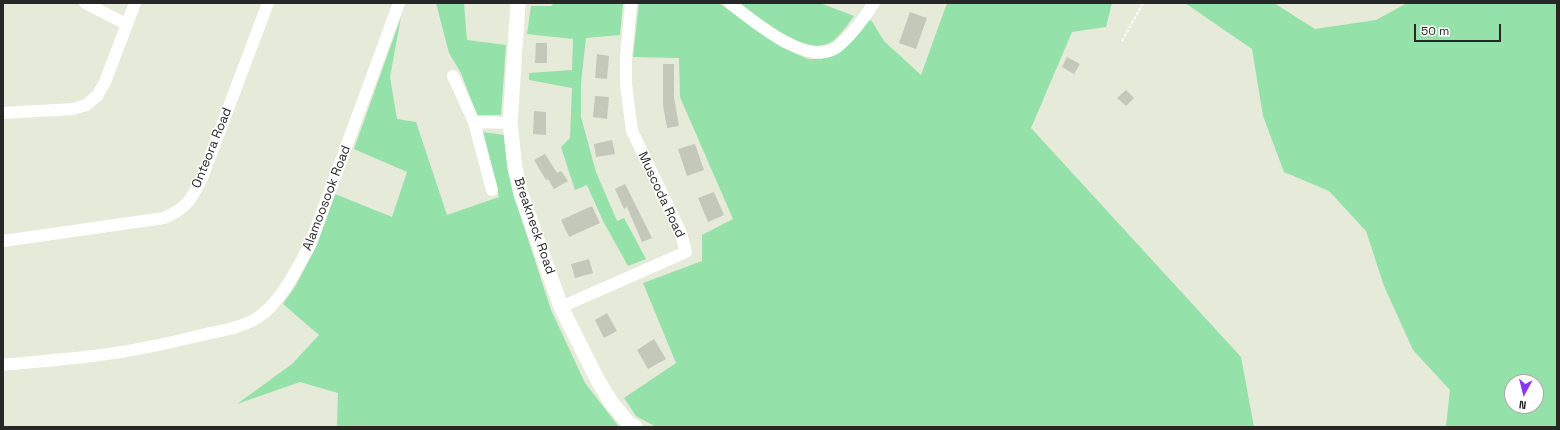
<!DOCTYPE html>
<html>
<head>
<meta charset="utf-8">
<style>
	body { margin:0 }
	#map { position:relative; width:1560px; height:430px; overflow:hidden; background:#e6ead8; font-family:"Space Grotesk",sans-serif }
	canvas { display:block }
	.frame { position:absolute; inset:0; border:4px solid #272727; pointer-events:none }
	.north { position:absolute; left:1504px; top:374px; width:40px; height:40px; box-sizing:border-box; background:#fff; border:1px solid #a9a9a9; border-radius:50%; rotate:187deg; font-size:11px; font-weight:700; line-height:16px; text-align:center; color:#272727 }
	.north::after { content:''; display:block; margin:auto; width:14px; height:18px; background:#8b37f8; clip-path:polygon(50% 0,100% 100%,50% 72%,0 100%) }
	.scale { position:absolute; left:1414px; top:24px; width:87px; height:18px; box-sizing:border-box; border:2px solid #272727; border-top:0; padding-left:5px; font-size:12px; line-height:14px; white-space:nowrap; color:#272727; -webkit-text-stroke:3px #fff; paint-order:stroke }
</style>
</head>
<body>
<div id="map">
<canvas width="1560" height="430"></canvas>
<div class="frame"></div>
<div class="north">N</div>
<div class="scale">50 m</div>
</div>
<script>
const g = document.querySelector('canvas').getContext('2d');
g.lineJoin = 'round';
function fill(path, color) { g.fillStyle = color; g.fill(path, 'evenodd'); }
function trace(path, color, width, dash) { g.strokeStyle = color; g.lineWidth = width; g.lineCap = dash ? 'butt' : 'round'; g.setLineDash(dash || []); g.stroke(path); }
function drawText(font, color, halo, rows, align = 'center') {
  g.font = font + ' "Space Grotesk",sans-serif'; g.lineWidth = 3; g.setLineDash([]); g.textBaseline = 'middle'; g.strokeStyle = halo; g.fillStyle = color; for (const [text, x, y, turn = 0] of rows) {
    g.save(); g.translate(x, y); g.rotate((+turn || 0) * Math.PI / 180); g.textAlign = isNaN(turn) ? turn : align; if (halo) g.strokeText(text, 0, 0); g.fillText(text, 0, 0); g.restore();
  }
}
fill(new Path2D(`
	M436 3H474L464 4 467 40 506 45 501 115H477L461 73 449 53Z
	M554 3H623L620 35 586 38 581 83V117L596 172 617 221 624 218 646 259 628 266 603 221 587 185 575 190 561 147 570 138 572 88 529 80V73L572 70 573 39 527 34 531 6H551Z
	M639 3H719L781 47 808 59H821L838 53 864 24 871 20 884 41 921 75 947 3H1112L1106 27 1072 32 1031 128 1241 357 1254 427H656L636 416 624 398 676 363 643 283 702 261V235L733 219 680 97 679 58 633 57Z
	M739 3H820L854 16C848 24 842 33 834 40 808 61 760 18 739 3Z
	M1185 3H1274L1315 29 1376 20 1407 3H1557V427H1446L1450 390 1413 350 1384 286 1366 231 1329 191 1284 172 1263 116 1252 49ZM1512 382H1536V406H1512Z
	M401 17 390 77 397 119 416 122 447 215 499 197 483 132 504 135 506 156 514 196 551 310 585 383 619 427H337L338 393 300 382 237 404 292 364 319 335 283 304 295 287 317 245 335 194 392 217 407 172 354 149Z`), '#94e1aa');
fill(new Path2D(`
	M910 12 927 18 916 49 899 43Z
	M536 43H547V63H535Z
	M597 54 609 56 607 79 595 78Z
	M1067 57 1080 64 1074 74 1062 67Z
	M663 64H674V97L679 126 667 128 663 105Z
	M1126 90 1134 98 1126 106 1117 98Z
	M595 96 609 97 607 119 593 117Z
	M534 111 546 112V135L533 134Z
	M612 140 615 154 596 157 594 144Z
	M695 144 704 170 687 176 678 149Z
	M545 154 557 173 561 171 568 181 554 189 548 179 546 180 534 160Z
	M625 184 652 238 642 242 627 207 624 209 615 189Z
	M714 192 724 215 708 222 698 198Z
	M592 206 600 223 569 237 561 220Z
	M589 259 593 273 575 278 571 264Z
	M607 313 617 331 604 338 595 320Z
	M654 339 666 359 648 369 637 350Z`), '#c4c8bb');
trace(new Path2D(`
	M1122 41 1143 3`), '#fff', 2, [3, 2]);
trace(new Path2D(`
	M85 3 126 24
	M730 3C752 20 807 67 836 48 851 37 864 18 874 3
	M453 76 474 122 492 190
	M3 113 73 109 86 105 97 96 105 82 135 3
	M474 122 510 123
	M3 241 164 218C187 208 191 200 202 178L268 3
	M561 307 686 252 681 233 632 131 626 85V56L631 3
	M3 365C51 360 101 357 148 347 166 344 184 339 202 335 219 331 241 328 257 318 280 304 297 268 310 245L399 3`), '#fff', 12);
trace(new Path2D(`
	M518 3 510 123 515 168 521 194 561 307 597 379 611 402 629 424 635 427`), '#fff', 15);
drawText('13px', '#272727', '#fff', [
	["Onteora Road",212,148,-68],
	["Muscoda Road",661,195,65],
	["Alamoosook Road",327,198,-69],
	["Breakneck Road",534,226,71]
]);
</script>
</body>
</html>
